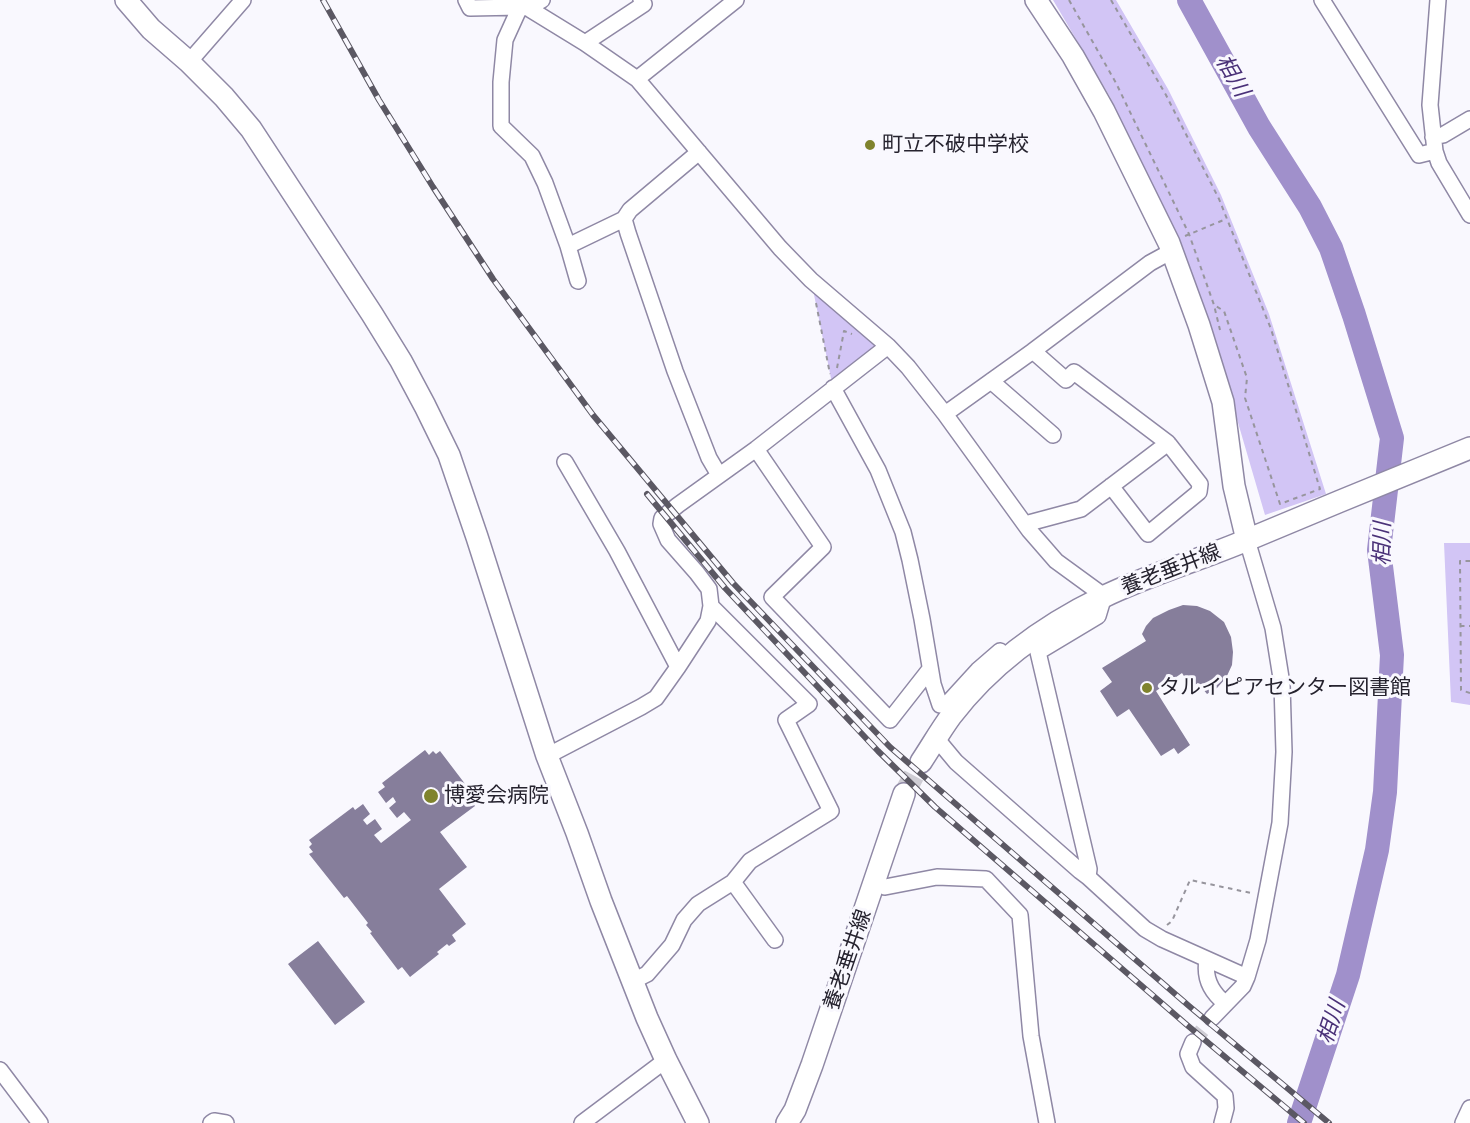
<!DOCTYPE html>
<html>
<head>
<meta charset="utf-8">
<style>
	body { margin:0 }
	canvas { display:block; background:#f9f8fe }
</style>
</head>
<body>
<canvas width="1470" height="1123"></canvas>
<script>
const g = document.querySelector('canvas').getContext('2d');
g.lineJoin = 'round';
function fill(path, color) { g.fillStyle = color; g.fill(path, 'evenodd'); }
function trace(path, color, width, dash) { g.strokeStyle = color; g.lineWidth = width; g.lineCap = dash ? 'butt' : 'round'; g.setLineDash(dash || []); g.stroke(path); }
function drawText(font, color, halo, rows, align = 'center') {
  g.font = font + ' "IBM Plex Sans","Noto Sans JP",sans-serif'; g.lineWidth = 6; g.setLineDash([]); g.textBaseline = 'middle'; g.strokeStyle = halo; g.fillStyle = color; for (const [text, x, y, turn = 0] of rows) {
    g.save(); g.translate(x, y); g.rotate((+turn || 0) * Math.PI / 180); g.textAlign = isNaN(turn) ? turn : align; if (halo) g.strokeText(text, 0, 0); g.fillText(text, 0, 0); g.restore();
  }
}
fill(new Path2D(`
	M1053 0H1116L1168 89 1221 195 1269 314 1326 494 1265 515 1234 409 1183 254 1110 97Z
	M811 280 888 346 833 388Z
	M1444 543H1470V705L1451 702Z`), '#d2c5f5');
trace(new Path2D(`
	M1189 0 1259 127 1310 207 1331 248 1354 315 1392 438 1379 550 1392 655 1385 792 1377 850 1348 975 1299 1123`), '#a090cb', 24);
fill(new Path2D(`
	M1183 605 1197 606 1210 611 1224 622 1231 637 1233 652 1232 665 1226 678 1217 688 1207 694 1198 683 1191 687 1182 673 1156 691 1190 745 1178 754 1174 748 1161 756 1129 709 1117 717 1100 691 1112 682 1102 668 1146 641 1142 634 1146 626 1153 618 1169 610Z
	M425 750 429 755 433 751 436 754 440 751 475 797 471 800 475 806 440 832 467 867 439 889 466 924 452 935 456 941 449 946 447 944 437 952 439 954 410 977 402 967 398 970 370 933 372 932 366 925 368 923 347 896 344 898 309 854 313 852 309 847 312 844 309 840 353 807 355 810 363 804 370 814 363 820 367 825 375 819 382 829 374 835 381 843 411 820 404 812 397 818 389 808 396 802 393 797 386 803 378 792 385 787 382 783Z
	M318 941 365 1002 335 1025 288 964Z`), '#867e9b');
trace(new Path2D(`
	M1193 1042 1212 1018`), '#cfcdd5', 15, [15, 8]);
trace(new Path2D(`
	M904 794 921 762`), '#cfcdd5', 21, [21, 10]);
const street = new Path2D(`
	M466 0 470 8 520 7
	M524 0 528 8 585 43 637 79 780 248 811 280 888 346 908 367 945 414 1029 530 1056 561 1104 596 1098 616 1038 652 1089 869 1088 877
	M542 0 528 8 520 7 505 40 501 82V126L532 156 545 183 568 246
	M1322 0 1419 155 1435 151
	M1438 0 1430 105 1435 151 1439 163 1470 215
	M585 43 644 4 641 0
	M189 62 243 0
	M637 79 736 0
	M1433 137 1443 135 1470 119
	M699 152 630 210 624 219 628 233 675 371 709 458 719 475
	M578 281 568 246 624 219
	M1033 351 1150 263 1172 251
	M991 381 1053 435
	M833 388 878 470 903 532 910 560 922 619 933 684 940 705H946L978 670 1000 651
	M945 414 1033 351 1066 380 1074 372 1168 443 1081 509 1025 524
	M756 449 823 547 772 597 890 720 930 669
	M565 462 617 551 678 667
	M1111 486 1148 534 1199 492 1200 484 1168 443
	M936 738 956 762 1080 871 1088 877 1145 929 1162 939 1247 977
	M547 756 641 707 656 698 678 667 708 621 711 606 709 589 697 573 668 540 661 524 662 518 678 505 756 449 888 346
	M733 882 775 940
	M885 887 937 877 986 879 1020 915 1031 1036 1047 1123
	M1207 960C1204 978 1211 992 1225 1003
	M633 981 647 974 672 945 684 920 698 904 733 882 750 861 831 811 786 720 809 704 711 606
	M1212 1018 1243 986 1247 977 1258 940 1280 823 1284 752 1282 684 1273 628 1247 540
	M1193 1042 1188 1054 1193 1067 1225 1096 1226 1108 1222 1123
	M0 1070 40 1123
	M211 1123 214 1121 226 1123
	M582 1123 666 1060
	M1463 1123 1470 1108`);
const secondary = new Path2D(`
	M126 0 151 29 189 62 224 97 251 129 372 314 401 361 425 406 449 455 477 537 547 756 577 833 601 901 647 1018 666 1060 698 1123
	M1036 0 1073 56 1104 111 1169 243 1199 325 1223 402 1234 486 1247 540
	M921 762C931 747 940 731 951 716 990 665 1045 625 1103 597 1150 574 1200 560 1247 540 1321 509 1396 478 1470 448
	M787 1123 795 1110 812 1065 904 794`);
trace(street, '#8f88a5', 18);
trace(secondary, '#8f88a5', 24);
trace(new Path2D(`
	M1069 0 1116 83 1189 234 1214 305 1220 330
	M1111 0 1166 95 1219 199 1271 329 1320 489 1280 504 1245 398 1247 378 1224 311 1214 305
	M1185 236 1226 219
	M816 303 830 374
	M837 368 844 331 852 334
	M1470 561H1460L1461 690 1470 693
	M1460 626H1470
	M1167 925 1172 921 1190 880 1251 893`), '#97959d', 2, [4.5, 4.5]);
trace(street, '#fff', 15);
trace(secondary, '#fff', 21);
const rail = new Path2D(`
	M323 0 379 100 433 187 493 279 593 415 733 583 890 747 1189 1006 1329 1123
	M647 494 725 588 878 751 935 807 1187 1025 1304 1123`);
trace(rail, '#5b5863', 6);
trace(rail, '#f9f8fe', 4, [11]);
for (const [x, y, r, color] of [
	[870,145,6,"#7f832d"],
	[1147,688,6,"#7f832d"],
	[431,796,8,"#7f832d"]
]) { const dot = new Path2D(); dot.arc(x, y, r, 0, 2 * Math.PI); g.fillStyle = color; g.fill(dot); trace(dot, '#f9f8fe', 2); }
drawText('21px', '#26232f', '#f9f8fe', [
	["町立不破中学校",882,145],
	["タルイピアセンター図書館",1159,688],
	["博愛会病院",444,796]
], 'left');
drawText('21px', '#26232f', '#f9f8fe', [
	["養老垂井線",1171,570,-21],
	["養老垂井線",848,960,-71]
]);
drawText('italic 22px', '#4a3178', '#f9f8fe', [
	["相川",1232,76,60],
	["相川",1383,544,-89],
	["相川",1332,1022,-72]
]);
</script>
</body>
</html>
